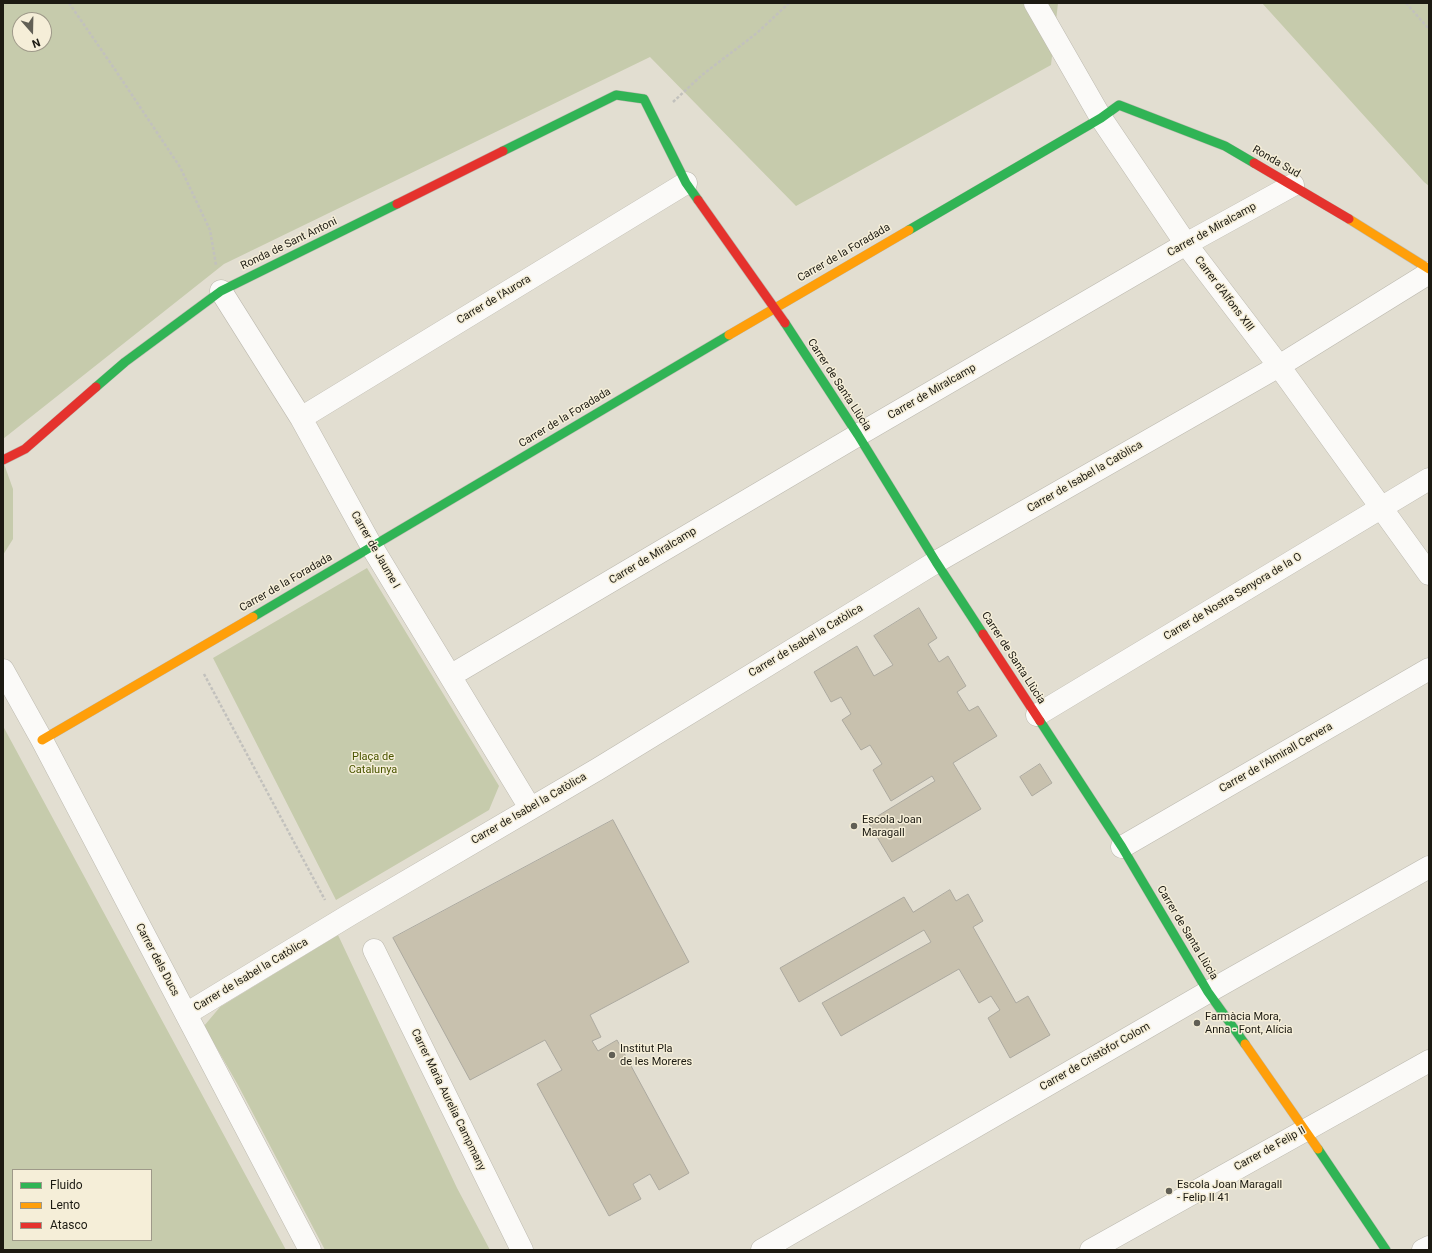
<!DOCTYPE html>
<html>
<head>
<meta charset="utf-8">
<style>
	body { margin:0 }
	#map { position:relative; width:1432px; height:1253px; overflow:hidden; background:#e2ded1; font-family:Roboto,sans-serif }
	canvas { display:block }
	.frame { position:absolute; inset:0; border:4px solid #1c1a12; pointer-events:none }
	.legend { position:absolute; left:12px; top:1169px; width:140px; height:72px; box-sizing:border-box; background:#f5eed8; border:1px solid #9e9989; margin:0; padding:5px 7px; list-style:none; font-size:12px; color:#1c1a12 }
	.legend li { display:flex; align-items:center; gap:8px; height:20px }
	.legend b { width:20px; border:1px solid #9e9989 }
	.north { position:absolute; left:12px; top:12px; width:40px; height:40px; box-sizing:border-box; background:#f5eed8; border:1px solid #9e9989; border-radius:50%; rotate:160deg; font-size:11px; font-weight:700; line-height:16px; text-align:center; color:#1c1a12 }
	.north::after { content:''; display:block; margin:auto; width:14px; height:18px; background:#615f55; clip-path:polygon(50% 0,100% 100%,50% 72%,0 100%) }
</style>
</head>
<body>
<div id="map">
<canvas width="1432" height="1253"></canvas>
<div class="frame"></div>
<ul class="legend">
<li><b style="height:5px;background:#30b455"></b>Fluido</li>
<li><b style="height:5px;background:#ff9f0a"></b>Lento</li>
<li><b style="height:5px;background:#e5322d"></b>Atasco</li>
</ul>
<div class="north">N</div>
</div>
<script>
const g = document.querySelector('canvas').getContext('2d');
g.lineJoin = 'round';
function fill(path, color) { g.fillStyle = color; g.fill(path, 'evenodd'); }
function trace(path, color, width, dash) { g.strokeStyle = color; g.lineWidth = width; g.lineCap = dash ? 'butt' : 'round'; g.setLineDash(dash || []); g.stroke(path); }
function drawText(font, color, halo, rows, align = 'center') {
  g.font = font + ' Roboto,sans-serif'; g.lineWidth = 3; g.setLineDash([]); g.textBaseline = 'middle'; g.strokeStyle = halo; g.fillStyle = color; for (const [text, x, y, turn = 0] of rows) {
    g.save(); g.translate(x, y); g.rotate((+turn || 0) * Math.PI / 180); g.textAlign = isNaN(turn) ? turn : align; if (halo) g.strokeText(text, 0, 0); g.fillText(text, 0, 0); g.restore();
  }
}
fill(new Path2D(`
	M3 3H1058L1051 65 796 206 650 57 224 264 3 439ZM20 20H44V44H20Z
	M1262 3H1429V186L1424 182Z
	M3 461 13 489V539L3 555Z
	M367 568 499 786 489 810 336 900 213 658Z
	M3 726 286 1250H3ZM13 1170H151V1240H13Z
	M338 935 457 1188 490 1250H325L238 1085 204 1026 220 1007Z`), '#c6cbac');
const building = new Path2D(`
	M919 608 937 638 928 644 939 662 948 656 966 686 957 692 969 711 978 706 997 736 953 763 981 809 892 862 868 822 935 781 932 776 891 801 873 770 882 764 870 745 861 750 842 720 851 714 841 697 831 702 814 672 857 646 874 676 893 665 874 636Z
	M1040 764 1052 783 1032 796 1020 777Z
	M613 820 689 962 590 1015 601 1037 592 1041 598 1051 617 1040 689 1173 659 1190 650 1174 633 1184 641 1199 609 1216 537 1084 562 1070 545 1040 470 1080 393 938Z
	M950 890 956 901 968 894 983 921 973 927 1016 1003 1028 996 1050 1035 1010 1058 988 1018 1000 1010 991 996 979 1003 959 969 841 1036 822 1003 931 942 924 930 799 1002 780 968 904 897 913 912Z`);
fill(building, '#c8c1ae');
trace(building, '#aca99f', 1);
const street = new Path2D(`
	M1035 3 1101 118 1186 244 1279 366 1429 574
	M221 291 301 418 372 547 530 808
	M301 418 686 183
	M3 670 42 740 310 1250
	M450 676 858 435 1186 244 1293 185
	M1037 715 1429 479
	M1122 847 1429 669
	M374 950 522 1250
	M186 1014 351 914 598 769 936 562 1279 366 1429 273
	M762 1250 1208 992 1429 867
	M1091 1250 1429 1061
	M1423 1250 1429 1247`);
const fast = new Path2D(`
	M503 151 616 95 644 99 686 183 698 200
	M909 230 1101 118 1119 105 1225 146 1254 163
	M785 323 858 435 936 562 983 634
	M96 387 125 362 221 291 397 204
	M253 617 729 335
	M1040 721 1122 847 1208 992 1245 1044
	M1318 1149 1386 1250`);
const slow = new Path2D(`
	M1349 219 1429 269
	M729 335 909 230
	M42 740 253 617
	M1245 1044 1318 1149`);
const jam = new Path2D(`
	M1254 163 1349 219
	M698 200 785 323
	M397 204 503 151
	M3 460 25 449 96 387
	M983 634 1040 721`);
trace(street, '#bcb9af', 23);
trace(fast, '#bcb9af', 10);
trace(slow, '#bcb9af', 10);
trace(jam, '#bcb9af', 10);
trace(new Path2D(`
	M69 3 116 71 180 167 210 230 216 265
	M1406 3 1429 29
	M673 102 702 75 757 33 789 3
	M204 674 325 900`), '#c2c1bd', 2.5, [3, 2]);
trace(street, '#fbfaf8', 22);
trace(fast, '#30b455', 9);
trace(slow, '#ff9f0a', 9);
trace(jam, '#e5322d', 9);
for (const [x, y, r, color] of [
	[854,826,4,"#615f55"],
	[1197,1023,4,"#615f55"],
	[612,1055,4,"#615f55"],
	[1169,1191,4,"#615f55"]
]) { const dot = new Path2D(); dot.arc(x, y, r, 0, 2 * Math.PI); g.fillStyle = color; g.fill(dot); trace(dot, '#f5eed8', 1.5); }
drawText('11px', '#1c1a12', '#f5eed8', [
	["Ronda Sud",1276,162,30],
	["Carrer de Miralcamp",1212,230,-29],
	["Ronda de Sant Antoni",289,244,-26],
	["Carrer de la Foradada",844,253,-30],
	["Carrer d'Alfons XIII",1224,294,53],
	["Carrer de l'Aurora",494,300,-31],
	["Carrer de Santa Llùcia",839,385,57],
	["Carrer de Miralcamp",932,392,-30],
	["Carrer de la Foradada",565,418,-31],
	["Carrer de Isabel la Catòlica",1085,477,-30],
	["Carrer de Jaume I",375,550,60],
	["Carrer de Miralcamp",653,556,-31],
	["Carrer de la Foradada",286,583,-30],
	["Carrer de Nostra Senyora de la O",1233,597,-31],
	["Carrer de Isabel la Catòlica",806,641,-31],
	["Carrer de Santa Llùcia",1013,658,57],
	["Carrer de l'Almirall Cervera",1276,758,-30],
	["Carrer de Isabel la Catòlica",529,809,-30],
	["Carrer de Santa Llùcia",1187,933,59],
	["Carrer dels Ducs",157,960,62],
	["Carrer de Isabel la Catòlica",251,975,-31],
	["Carrer de Cristòfor Colom",1095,1057,-30],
	["Carrer Maria Aurelia Campmany",448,1100,64],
	["Carrer de Felip II",1270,1149,-29]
]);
drawText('11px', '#4a5500', '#f5eed8', [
	["Plaça de",373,757],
	["Catalunya",373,770]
]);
drawText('11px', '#1c1a12', '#f5eed8', [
	["Escola Joan",862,820],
	["Maragall",862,833],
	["Farmàcia Mora,",1205,1017],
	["Anna - Font, Alícia",1205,1030],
	["Institut Pla",620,1049],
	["de les Moreres",620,1062],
	["Escola Joan Maragall",1177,1185],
	["- Felip II 41",1177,1198]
], 'left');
</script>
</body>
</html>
